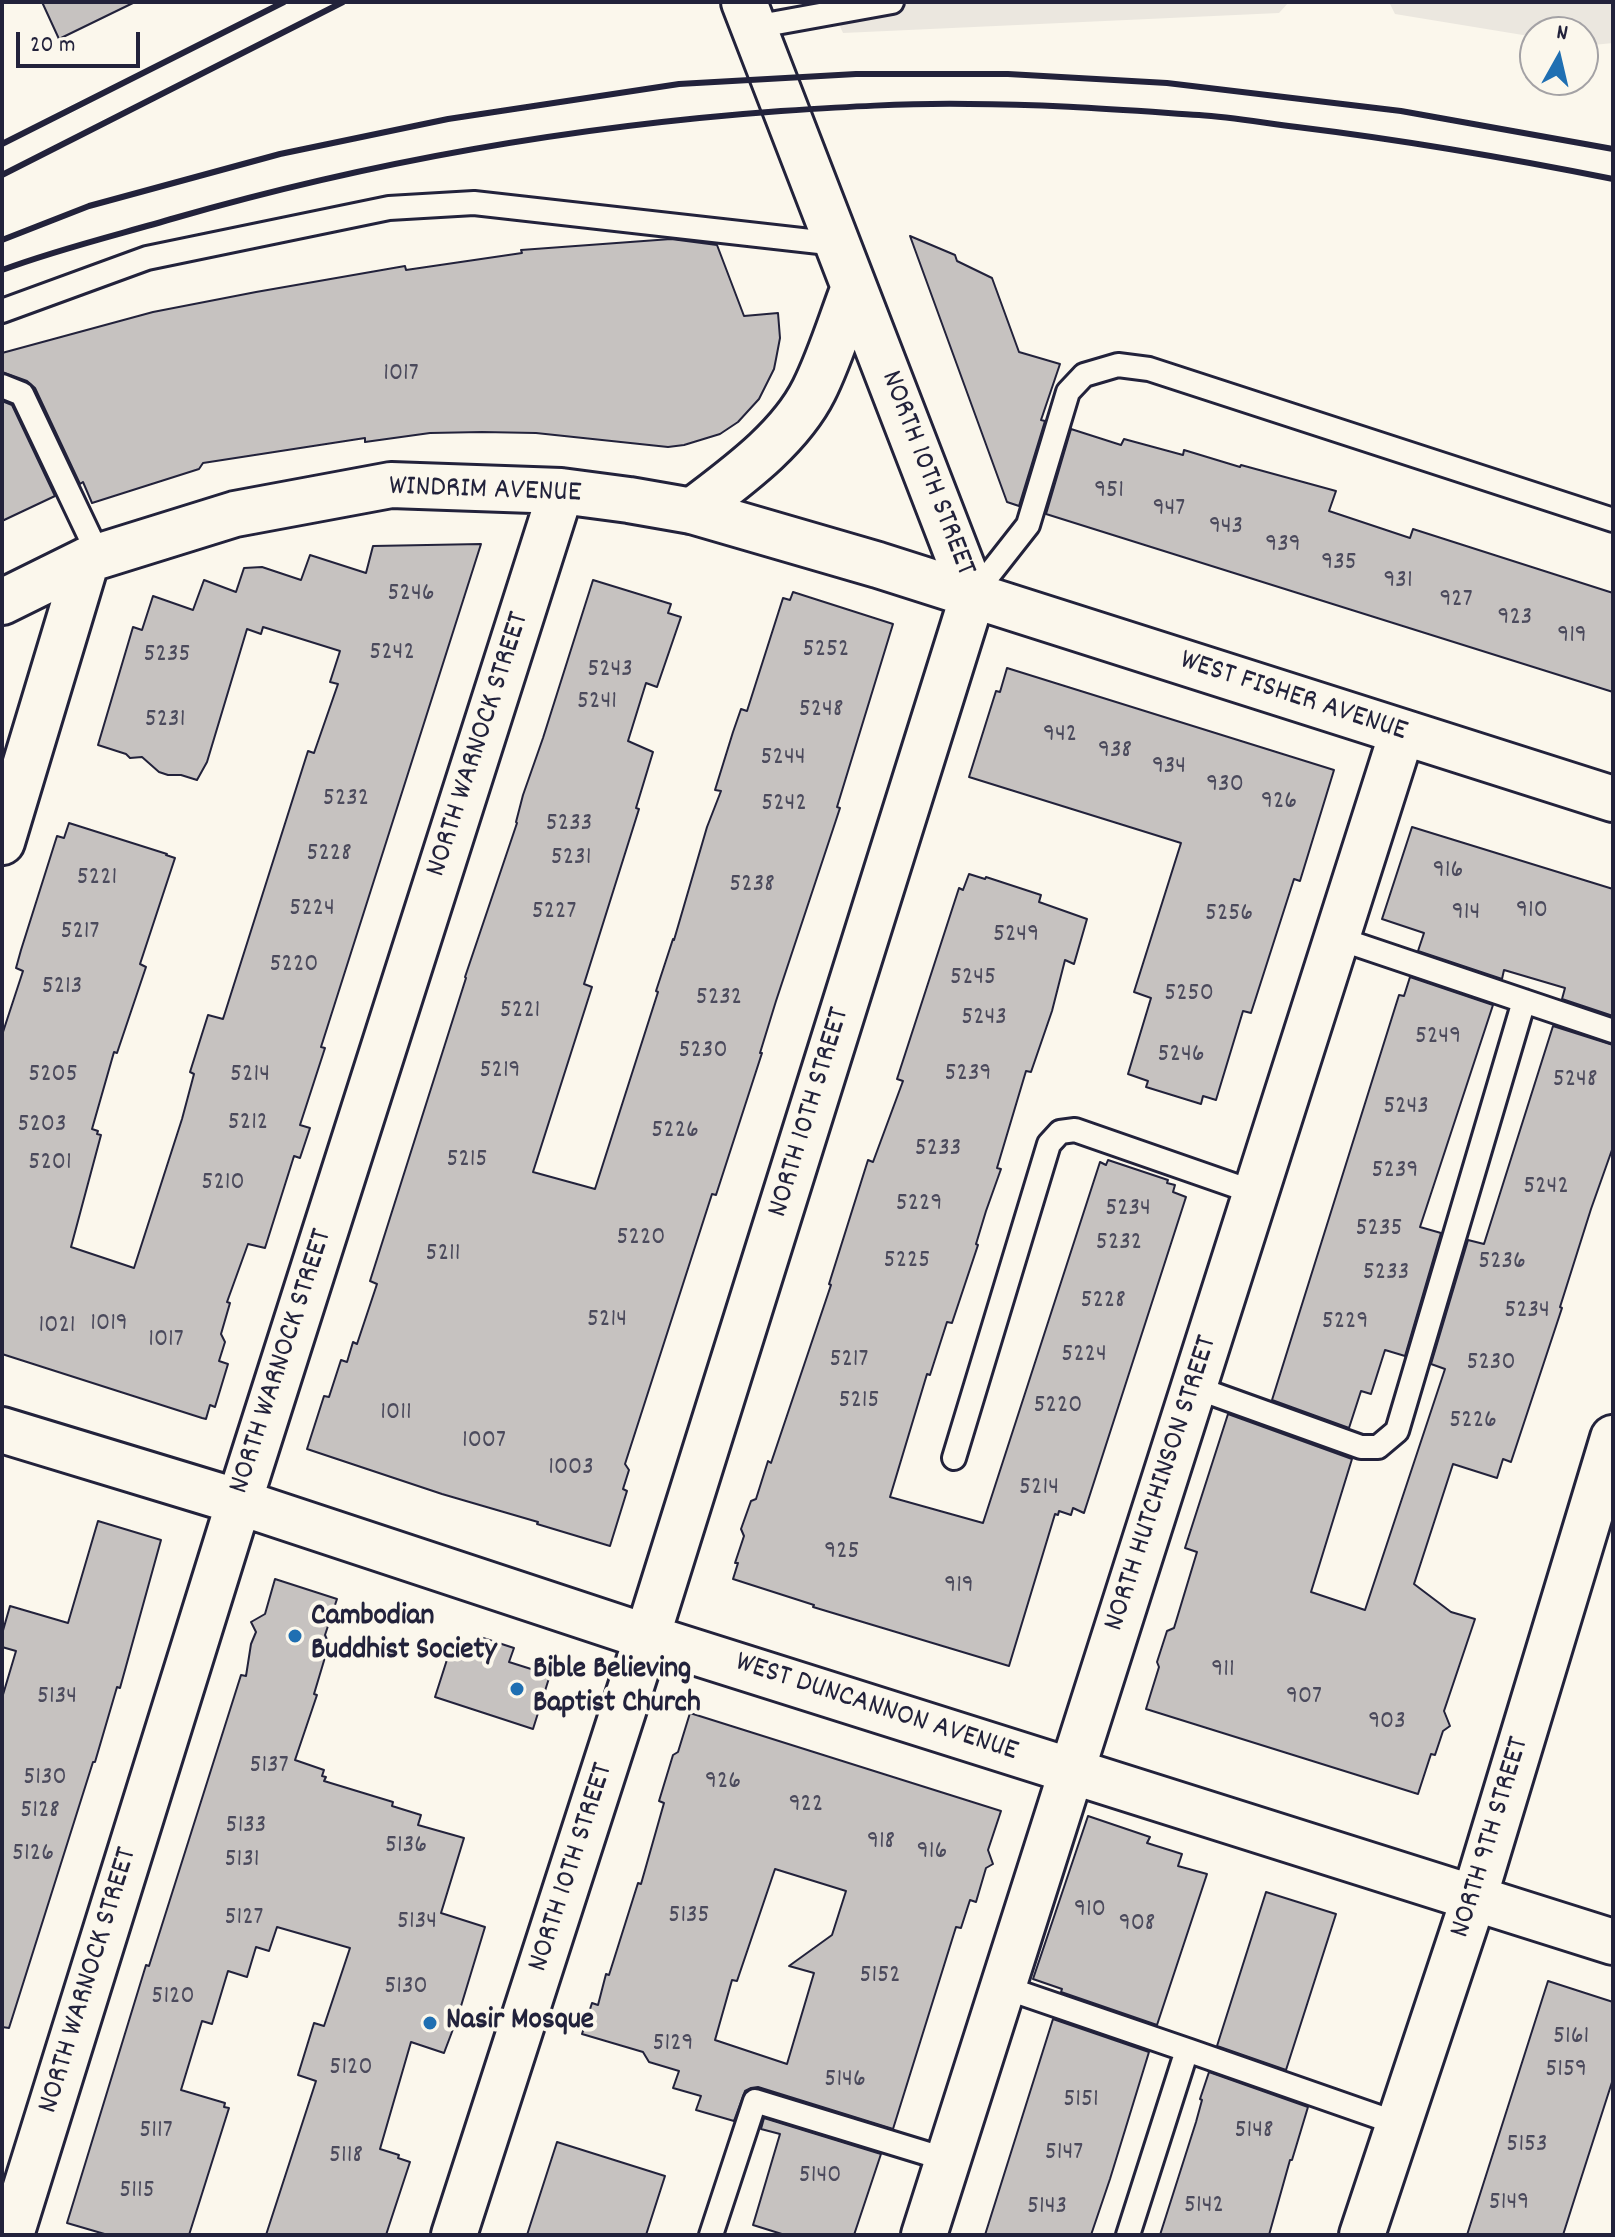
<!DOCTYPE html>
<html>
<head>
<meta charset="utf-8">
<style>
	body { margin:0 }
	#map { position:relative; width:1615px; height:2237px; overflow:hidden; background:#fbf7ec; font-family:Dekko,sans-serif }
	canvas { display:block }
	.frame { position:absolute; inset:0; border:4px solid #22223b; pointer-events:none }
	.north { position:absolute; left:1519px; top:16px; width:80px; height:80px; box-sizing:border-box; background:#fbf7ec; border:2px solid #a4a2a5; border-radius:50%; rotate:8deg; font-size:22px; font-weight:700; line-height:32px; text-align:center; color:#22223b }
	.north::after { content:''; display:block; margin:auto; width:28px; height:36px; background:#1f6fb2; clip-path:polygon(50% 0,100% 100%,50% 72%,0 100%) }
	.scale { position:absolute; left:16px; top:32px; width:124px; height:36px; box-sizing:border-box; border:4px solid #22223b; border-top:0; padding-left:10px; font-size:24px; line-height:28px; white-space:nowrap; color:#22223b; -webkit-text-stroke:6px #fbf7ec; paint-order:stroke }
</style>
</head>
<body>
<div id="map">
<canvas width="1615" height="2237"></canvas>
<div class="frame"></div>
<div class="north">N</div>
<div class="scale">20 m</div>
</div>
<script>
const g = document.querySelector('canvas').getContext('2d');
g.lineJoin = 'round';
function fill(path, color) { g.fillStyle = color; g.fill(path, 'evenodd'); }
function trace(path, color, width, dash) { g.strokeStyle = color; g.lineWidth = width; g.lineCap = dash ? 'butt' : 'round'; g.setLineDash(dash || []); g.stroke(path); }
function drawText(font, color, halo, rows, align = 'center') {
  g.font = font + ' Dekko,sans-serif'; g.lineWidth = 8; g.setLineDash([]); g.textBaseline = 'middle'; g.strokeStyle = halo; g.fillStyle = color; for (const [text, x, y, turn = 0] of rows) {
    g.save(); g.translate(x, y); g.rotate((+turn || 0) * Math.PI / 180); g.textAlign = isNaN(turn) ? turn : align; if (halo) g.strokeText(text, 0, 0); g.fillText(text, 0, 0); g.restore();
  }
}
fill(new Path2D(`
	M829 2H1289L1279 13 843 33Z
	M1389 2H1613V43L1583 46V32H1535V37L1395 14Z`), '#ebe7df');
const building = new Path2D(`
	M42 2H135L59 39Z
	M910 236 955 255 957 261 992 278 1019 352 1060 364 1041 420 1045 421 1019 506 1007 502Z
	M671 239 717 245 744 316 778 313 780 338 776 359 774 369 759 399 738 422 720 434 684 445 668 447 536 433 482 432 430 433 365 442V438L203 463 199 469 92 503 83 482 80 484 35 388 27 381 2 372V353L153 312 256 292 405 266 406 270 522 253 521 250Z
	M2 401 12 405 55 496 2 521Z
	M1071 429 1121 445 1124 439 1183 455 1184 450 1240 467 1241 465 1336 491 1329 511 1410 538 1413 529 1613 593V692L1046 514Z
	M481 544 321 1047 325 1048 300 1125 310 1128 300 1158 294 1156 265 1248 248 1244 227 1302 230 1303 221 1334 225 1342 219 1361 228 1364 215 1407 210 1405 206 1419 202 1418 2 1354V1035L23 971 16 968 21 950 57 836 64 838 69 823 167 854 166 855 175 858 140 964 146 967 117 1053 114 1052 92 1129 98 1131 97 1134 101 1135 71 1247 134 1268 182 1119 194 1074 190 1072 208 1015 223 1019 308 751 314 753 338 684 330 682 340 651 263 627 261 634 247 629 207 762 197 780 181 775H168L159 772 142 757 130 758 126 754 98 745 133 627 142 630 153 596 193 610 204 580 236 592 244 568 262 567 301 580 310 555 366 573 373 546Z
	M593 580 671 604 668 613 681 617 657 687 646 683 628 741 653 752 636 808 639 809 584 984 592 987 533 1172 595 1189 658 992 656 991 673 939 674 940 707 827 721 791 715 790 733 732 741 709 747 711 783 598 790 600 793 592 893 624 837 807 840 808 776 1001 760 1053H762L716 1195 712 1194 625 1464 629 1470 623 1489 627 1491 610 1546 537 1524 538 1522 442 1494 307 1449 324 1396 329 1397 341 1360 347 1362 353 1342 357 1344 377 1284 370 1281 466 978 465 977 517 823 516 822 523 795 543 738Z
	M1007 668 1334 770 1300 881 1294 879 1251 1013 1243 1011 1216 1100 1203 1096 1201 1104 1146 1087 1148 1081 1128 1074 1151 998 1134 992 1181 843 969 777 996 691 1000 692Z
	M1412 827 1613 889V1016L1562 999 1565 988 1504 970 1502 979 1418 951 1424 933 1382 919Z
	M969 874 985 879 986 877 1041 895 1039 902 1087 919 1074 964 1065 960 1052 1011 1031 1072 1026 1071 997 1168 1001 1169 986 1211 976 1244 978 1245 952 1323 947 1322 930 1375 927 1374 890 1497 983 1523 1100 1162 1106 1165 1108 1160 1168 1180 1167 1183 1175 1185 1173 1192 1186 1197 1084 1513 1073 1508 1071 1515 1059 1511 1058 1515 1055 1514 1009 1666 813 1607 814 1605 733 1579 738 1563H735L744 1536 741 1529 751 1501 756 1499 768 1461 771 1463 831 1285 829 1284 868 1160 873 1162 903 1081 897 1079 959 888 963 890Z
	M1410 977 1493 1005 1420 1227 1441 1233 1405 1356 1385 1350 1371 1394 1361 1391 1349 1428 1272 1400 1399 995 1404 996Z
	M1553 1026 1613 1045V1147L1591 1209 1560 1307 1562 1308 1511 1462 1503 1459 1497 1478 1453 1464 1414 1584 1451 1612 1475 1619 1444 1711 1450 1726 1443 1731 1435 1755 1431 1754 1418 1794 1146 1709 1159 1667 1157 1662 1167 1631 1174 1628 1197 1552 1185 1548 1228 1414 1352 1459 1311 1592 1365 1610 1445 1369 1431 1364 1468 1240 1484 1244Z
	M98 1521 161 1540 120 1688 117 1687 95 1762H93L9 2028 2 2027V1698L16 1651 2 1647V1634L10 1606 68 1623Z
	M275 1579 337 1599 325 1635 329 1644 314 1694 317 1695 295 1760 324 1770 322 1776 326 1777 324 1781 393 1802 392 1806 421 1815 418 1825 464 1838 441 1913 485 1927 458 2016 444 2053 411 2042 380 2149 399 2155 398 2158 410 2162 386 2235H266L316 2081 298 2075 314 2023 324 2026 350 1948 277 1927 269 1951 256 1947 247 1977 228 1971 212 2024 202 2021 181 2090 225 2103 224 2107 229 2108 189 2235H108L67 2223 146 1965 149 1966 241 1675 246 1676 251 1644 256 1632 251 1622 265 1614Z
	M477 1636 514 1648 509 1662 550 1675 533 1729 435 1697 452 1644 472 1650Z
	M690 1713 1001 1811 988 1850 993 1864 986 1868 976 1902 970 1900 961 1928 956 1927 893 2129 758 2087 751 2088 745 2091 734 2121 696 2110 701 2096 673 2088 679 2071 649 2062 643 2052 582 2034 592 2003 598 2005 606 1974 609 1975 638 1883 641 1884 664 1803 659 1801 673 1755 678 1752ZM775 1869 846 1891 832 1935 789 1966 814 1973 787 2064 715 2040 732 1980 737 1981Z
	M1088 1816 1150 1837 1147 1843 1182 1854 1178 1866 1207 1874 1157 2025 1061 1992 1062 1989 1033 1979Z
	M1266 1892 1336 1914 1286 2070 1217 2046Z
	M1548 1981 1613 2002V2079L1577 2191 1563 2235H1467Z
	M1053 2019 1149 2052 1110 2179 1091 2235H985Z
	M1209 2072 1308 2107 1292 2160H1290L1269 2235H1160L1196 2122 1202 2100 1200 2099Z
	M764 2118 881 2154 854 2235H785L753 2225 780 2134 761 2129Z
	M557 2142 665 2176 646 2235H527Z`);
fill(building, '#c6c2c0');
trace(building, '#22223b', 2);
const service = new Path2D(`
	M754 27 892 2
	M2 311 147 258 389 208 474 203 837 244
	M2 386 22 394 99 556
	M973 595 1028 525 1068 392 1084 375 1118 365 1149 369 1613 520
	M1337 938 1613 1031
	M1194 1387 1361 1447H1378L1397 1431 1524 1001
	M954 1458 1049 1144 1060 1132 1075 1130 1256 1193
	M1003 1987 1187 2050 1128 2235
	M1187 2050 1399 2124
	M711 2235 755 2101 948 2160`);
const minor = new Path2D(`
	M2 602 87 560 235 514 391 485 561 491 629 500 692 511 878 565 1613 799
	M2 842 87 560
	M2 1430 239 1502 647 1637 1613 1942
	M11 2235 239 1502 561 491
	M454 2235 647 1637 973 595
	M924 2235 1402 733
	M1362 2235 1474 1898 1613 1438`);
const tertiary = new Path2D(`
	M744 2 973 595
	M692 511C735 478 789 440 814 390 830 358 841 321 854 287`);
trace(service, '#22223b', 28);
trace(minor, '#22223b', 50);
trace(tertiary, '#22223b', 50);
trace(service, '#fbf7ec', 22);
trace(minor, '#fbf7ec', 44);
trace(tertiary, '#fbf7ec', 44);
trace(new Path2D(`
	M2 144 284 2
	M2 175 343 2
	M2 240 89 206 280 154 448 119 679 84 856 74H1008L1167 83 1401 111 1613 149
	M2 270C58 249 117 235 175 218 373 161 576 126 781 111 843 107 906 103 969 104 1046 104 1123 110 1199 115 1232 117 1264 123 1297 127 1403 140 1508 158 1613 179`), '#22223b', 6);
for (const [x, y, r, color] of [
	[295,1636,8,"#1f6fb2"],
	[517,1689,8,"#1f6fb2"],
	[430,2023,8,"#1f6fb2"]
]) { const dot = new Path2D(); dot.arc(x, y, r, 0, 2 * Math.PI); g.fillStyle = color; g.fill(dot); trace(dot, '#fbf7ec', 3); }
drawText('26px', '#4b4a5c', null, [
	["1017",401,375],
	["951",1109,492],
	["947",1169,510],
	["943",1226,528],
	["939",1283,546],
	["935",1339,564],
	["931",1398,582],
	["5246",411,595],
	["927",1456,601],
	["923",1515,619],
	["919",1572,637],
	["5252",826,651],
	["5242",392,654],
	["5235",167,656],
	["5243",610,671],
	["5241",597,703],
	["5248",821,711],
	["5231",165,721],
	["942",1060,736],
	["938",1115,752],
	["5244",783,759],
	["934",1169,768],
	["930",1225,786],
	["5232",346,800],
	["926",1279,803],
	["5242",784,805],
	["5233",569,825],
	["5228",329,855],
	["5231",571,859],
	["916",1448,872],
	["5221",97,879],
	["5238",752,886],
	["5224",312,910],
	["910",1532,912],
	["5227",554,913],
	["914",1466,914],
	["5256",1229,915],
	["5217",80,933],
	["5249",1016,936],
	["5220",294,966],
	["5245",973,979],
	["5213",62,988],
	["5250",1189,995],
	["5232",719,999],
	["5221",520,1012],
	["5243",984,1019],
	["5249",1438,1038],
	["5230",703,1052],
	["5246",1181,1056],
	["5219",500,1072],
	["5239",968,1075],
	["5205",53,1076],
	["5214",250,1076],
	["5248",1575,1081],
	["5243",1406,1108],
	["5212",248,1124],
	["5203",42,1126],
	["5226",675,1132],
	["5233",938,1150],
	["5215",467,1161],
	["5201",50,1164],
	["5239",1395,1172],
	["5210",223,1184],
	["5242",1546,1188],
	["5229",919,1205],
	["5234",1128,1210],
	["5235",1379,1230],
	["5220",641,1239],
	["5232",1119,1244],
	["5211",443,1255],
	["5225",907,1262],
	["5236",1502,1263],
	["5233",1386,1274],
	["5228",1103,1302],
	["5234",1527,1312],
	["5214",607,1321],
	["5229",1345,1323],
	["1019",109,1325],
	["1021",57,1327],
	["1017",166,1341],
	["5224",1084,1356],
	["5217",849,1361],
	["5230",1491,1364],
	["5215",859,1402],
	["5220",1058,1407],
	["1011",396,1414],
	["5226",1473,1422],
	["1007",484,1442],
	["1003",571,1469],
	["5214",1039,1489],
	["925",842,1553],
	["919",959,1587],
	["911",1223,1671],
	["5134",57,1698],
	["907",1304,1698],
	["903",1387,1723],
	["5137",269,1767],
	["5130",45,1779],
	["926",723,1783],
	["922",806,1806],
	["5128",40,1812],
	["5133",246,1827],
	["918",881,1843],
	["5136",406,1847],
	["916",932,1853],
	["5126",33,1855],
	["5131",242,1861],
	["910",1090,1911],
	["5135",689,1917],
	["5127",244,1919],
	["5134",417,1923],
	["908",1137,1925],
	["5152",880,1977],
	["5130",406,1988],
	["5120",173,1998],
	["5161",1571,2038],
	["5129",673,2045],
	["5120",351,2069],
	["5159",1566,2071],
	["5146",845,2081],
	["5151",1081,2101],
	["5117",156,2132],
	["5148",1254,2132],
	["5153",1527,2146],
	["5147",1064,2154],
	["5118",346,2157],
	["5140",820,2177],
	["5115",137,2192],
	["5149",1509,2204],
	["5142",1204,2207],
	["5143",1047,2208]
]);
drawText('30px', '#22223b', '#fbf7ec', [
	["NORTH 10TH STREET",926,474,69],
	["WINDRIM AVENUE",485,492,2],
	["WEST FISHER AVENUE",1293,698,18],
	["NORTH WARNOCK STREET",480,745,-72],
	["NORTH 10TH STREET",811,1113,-73],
	["NORTH WARNOCK STREET",283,1362,-72],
	["NORTH HUTCHINSON STREET",1163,1484,-72],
	["WEST DUNCANNON AVENUE",876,1709,18],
	["NORTH 9TH STREET",1492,1838,-73],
	["NORTH 10TH STREET",573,1868,-72],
	["NORTH WARNOCK STREET",90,1981,-73]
]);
drawText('bold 30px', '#22223b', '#fbf7ec', [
	["Cambodian",311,1619],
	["Buddhist Society",311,1653],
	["Bible Believing",533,1672],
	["Baptist Church",533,1706],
	["Nasir Mosque",446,2023]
], 'left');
</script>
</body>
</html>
